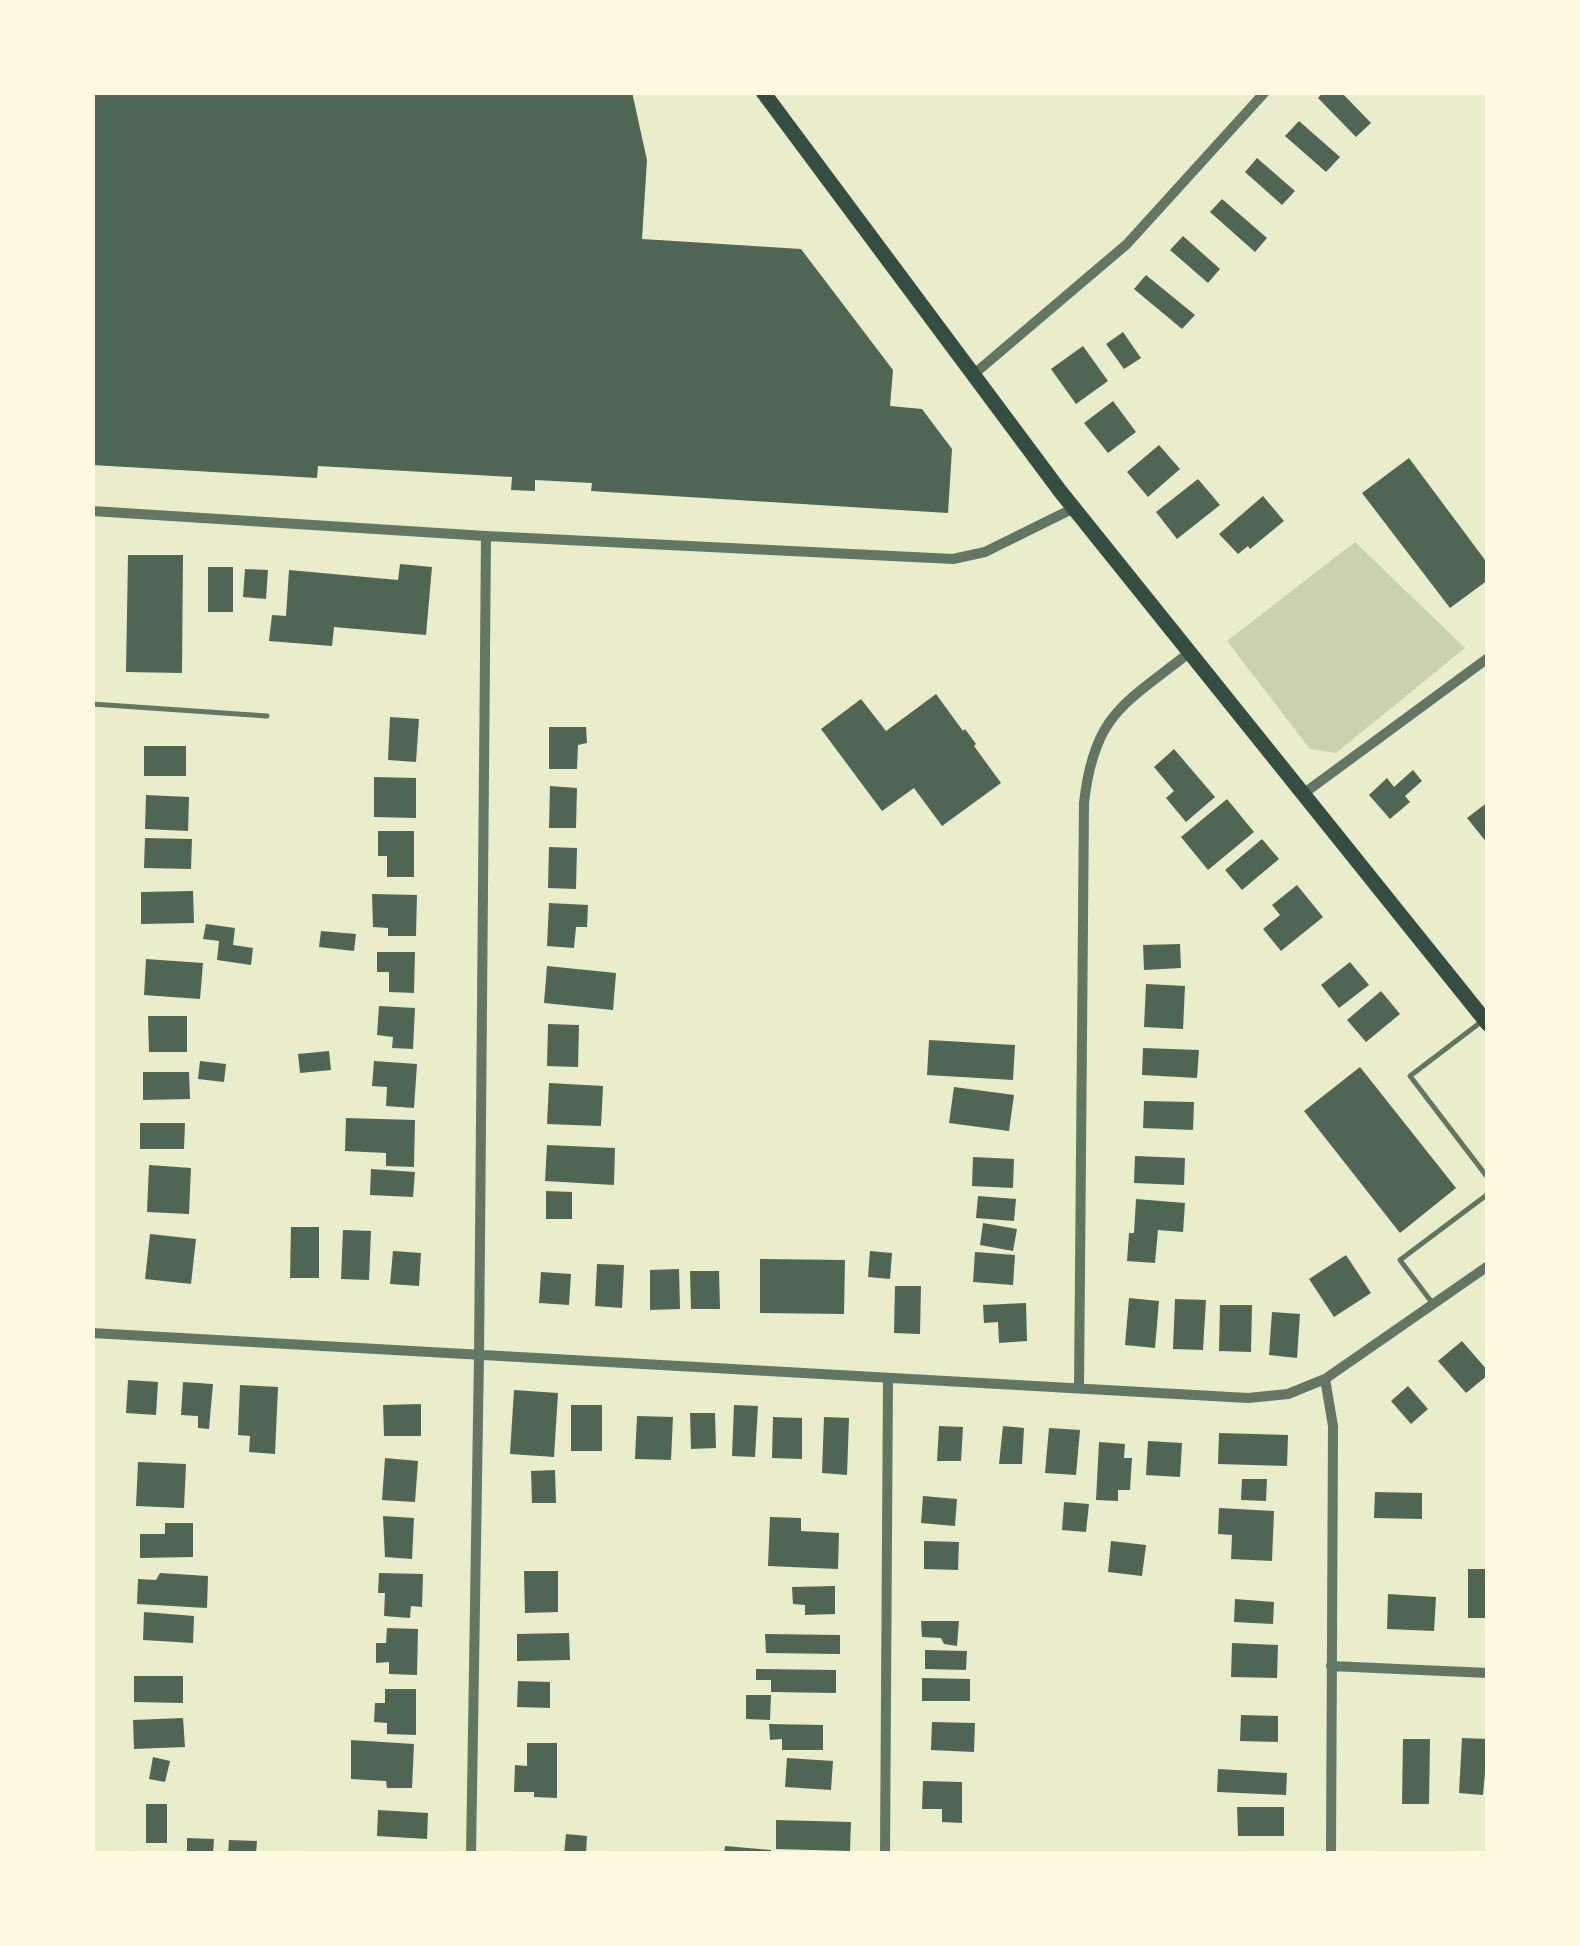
<!DOCTYPE html>
<html>
<head>
<meta charset="utf-8">
<style>
	body { margin:0 }
	#map { position:relative; width:1580px; height:1946px; overflow:hidden; background:#e9edc9; font-family:Signika,sans-serif }
	canvas { display:block }
	.frame { position:absolute; inset:0; border:95px solid #fefae0; pointer-events:none }
</style>
</head>
<body>
<div id="map">
<canvas width="1580" height="1946"></canvas>
<div class="frame"></div>
</div>
<script>
const g = document.querySelector('canvas').getContext('2d');
g.lineJoin = 'round';
function fill(path, color) { g.fillStyle = color; g.fill(path, 'evenodd'); }
function trace(path, color, width, dash) { g.strokeStyle = color; g.lineWidth = width; g.lineCap = dash ? 'butt' : 'round'; g.setLineDash(dash || []); g.stroke(path); }
fill(new Path2D(`
	M1355 542 1465 648 1336 753 1310 749 1227 641Z`), '#cad2ad');
fill(new Path2D(`
	M92 92H632L647 160 642 239 801 249 893 370 890 406 922 409 952 449 948 513 591 491 592 483 535 480V491L511 490 512 477 318 466 317 478 92 465Z
	M1323 92H1341L1371 123 1356 137 1318 98Z
	M1299 121 1340 157 1326 172 1285 136Z
	M1257 158 1295 191 1282 205 1245 172Z
	M1222 199 1267 238 1255 252 1210 212Z
	M1183 236 1220 269 1208 283 1170 250Z
	M1146 275 1195 315 1182 329 1134 289Z
	M1123 332 1141 358 1124 369 1106 344Z
	M1083 346 1108 381 1076 404 1051 369Z
	M1113 401 1136 432 1108 453 1084 423Z
	M1159 445 1180 469 1148 497 1127 472Z
	M1409 458 1488 564V580L1450 608 1362 493Z
	M1198 479 1220 505 1177 539 1156 512Z
	M1263 496 1284 521 1250 549 1248 546 1238 554 1219 534Z
	M128 555H183L182 673 126 672Z
	M400 564 432 567 426 635 334 627 332 646 269 641 272 615 286 616 289 570 398 580Z
	M208 567H233V612H208Z
	M245 569 268 570 266 599 243 597Z
	M936 694 963 731 965 729 976 744 974 746 1001 783 942 826 914 788 882 811 821 729 861 699 886 731Z
	M390 717 419 719 416 762 388 760Z
	M549 727H586L587 743 578 745 577 769H549Z
	M144 746H186V776H144Z
	M1174 749 1215 797 1186 822 1166 798 1174 791 1154 767Z
	M1413 770 1422 781 1405 796 1410 802 1390 819 1369 795 1387 778 1394 787Z
	M374 777 416 778V818L374 817Z
	M550 786 577 788 576 828H549Z
	M146 795 189 797 188 831 145 829Z
	M1227 799 1254 832 1208 870 1181 837Z
	M1488 802V844L1467 818Z
	M378 831H414V877H387V856H378Z
	M145 838 192 839 191 869 144 868Z
	M1262 839 1279 859 1242 890 1225 870Z
	M549 847 577 848 576 889 548 888Z
	M1297 885 1323 917 1281 951 1263 929 1280 915 1272 905Z
	M193 891 194 923 141 924V892Z
	M372 894 417 895 416 936H388V928L373 927Z
	M549 903 588 905 587 927H576L574 948 547 946Z
	M206 924 235 928 233 945 253 948 251 965 217 960 219 941 203 939Z
	M321 931 356 934 354 951 319 947Z
	M1180 944 1181 968 1144 970 1143 945Z
	M377 952H415L414 993 389 992V972H377Z
	M146 959 203 963 200 999 144 995Z
	M1350 962 1369 985 1339 1008 1321 985Z
	M547 966 616 973 613 1010 544 1003Z
	M1146 984 1185 986 1183 1029 1144 1027Z
	M1381 991 1400 1014 1366 1042 1347 1020Z
	M379 1006 415 1008 413 1049 392 1048 393 1037 377 1035Z
	M148 1016H187V1052H149Z
	M548 1024 579 1025 578 1067 547 1066Z
	M929 1040 1015 1045 1013 1080 927 1075Z
	M1143 1048 1199 1050 1197 1078 1142 1075Z
	M329 1051 331 1070 300 1073 298 1054Z
	M200 1061 226 1064 224 1082 198 1079Z
	M374 1061 417 1064 414 1108 386 1106 387 1087 372 1086Z
	M1360 1067 1456 1188 1400 1233 1304 1111Z
	M143 1072H189L190 1099 143 1100Z
	M549 1083 603 1086 601 1126 547 1124Z
	M954 1087 1014 1095 1009 1131 949 1123Z
	M1144 1101 1194 1102 1193 1130 1143 1128Z
	M346 1118 415 1120 414 1167 386 1166V1153L345 1151Z
	M140 1123H185L184 1149H140Z
	M547 1145 615 1148 614 1185 545 1181Z
	M1135 1156 1185 1158 1184 1185 1134 1183Z
	M973 1157 1014 1159 1013 1188 972 1186Z
	M149 1165 191 1168 189 1214 147 1212Z
	M371 1169 415 1172 413 1197 370 1195Z
	M546 1191 572 1192V1219H546Z
	M978 1196 1016 1199 1014 1221 976 1218Z
	M1136 1199 1185 1203 1183 1232 1158 1230 1155 1263 1127 1261 1129 1233H1134Z
	M983 1223 1017 1229 1013 1251 980 1245Z
	M291 1227H319V1278H290Z
	M343 1230 371 1231 369 1280 341 1279Z
	M150 1234 196 1239 191 1284 145 1279Z
	M393 1251 421 1253 419 1286 390 1284Z
	M870 1251 892 1253 890 1279 868 1277Z
	M975 1252 1015 1255 1013 1285 973 1282Z
	M1346 1255 1371 1293 1334 1317 1309 1279Z
	M760 1259 845 1260 844 1314 760 1313Z
	M597 1264 624 1265 622 1308 595 1306Z
	M679 1269 680 1309 650 1310V1270Z
	M690 1271H719L720 1309H691Z
	M541 1272 571 1274 569 1305 539 1303Z
	M895 1286H921L920 1334 894 1333Z
	M1129 1298 1159 1301 1155 1348 1125 1345Z
	M1175 1299 1206 1300 1203 1350 1173 1349Z
	M1026 1303 1027 1341 999 1343 998 1322 984 1323 983 1305Z
	M1220 1305H1252L1251 1352 1219 1351Z
	M1272 1312 1300 1314 1297 1358 1269 1355Z
	M1462 1341 1488 1371V1375L1466 1393 1438 1361Z
	M128 1380 158 1382 156 1415 126 1413Z
	M183 1382 213 1384 209 1429 198 1428V1416L181 1415Z
	M240 1385 278 1387 275 1454 249 1452 250 1436 238 1435Z
	M1408 1386 1428 1409 1411 1424 1391 1401Z
	M514 1390 558 1393 554 1457 510 1454Z
	M421 1404V1436H384L383 1405Z
	M571 1405H602V1451H571Z
	M734 1405 758 1406 755 1457 732 1456Z
	M690 1413H715L716 1448 691 1449Z
	M637 1416 673 1417 671 1460 635 1459Z
	M773 1417 802 1418V1459L772 1458Z
	M824 1417 849 1418 847 1475 822 1473Z
	M939 1426 963 1427 961 1461H937Z
	M1003 1426 1024 1428 1022 1464H999Z
	M1049 1428 1080 1430 1076 1475 1045 1473Z
	M1219 1433 1288 1435 1287 1466 1218 1464Z
	M1148 1441 1182 1443 1180 1477 1146 1475Z
	M1099 1442 1125 1444 1124 1458H1132L1130 1490H1118V1501L1096 1500Z
	M385 1458 418 1461 415 1502 382 1500Z
	M138 1462 186 1464 184 1508 136 1506Z
	M555 1470 556 1503H532L531 1471Z
	M1242 1479H1267L1266 1501 1241 1500Z
	M1375 1492 1422 1493V1519L1374 1518Z
	M923 1496 957 1499 955 1526 921 1523Z
	M1064 1502 1089 1504 1086 1532 1062 1530Z
	M1219 1508 1274 1511 1272 1561 1231 1559 1232 1535 1218 1534Z
	M383 1516 414 1518 412 1559 385 1557Z
	M770 1517 801 1518V1531L839 1533 838 1569 768 1566Z
	M165 1523H193V1557L140 1558V1534H165Z
	M924 1541 959 1542 958 1570 924 1569Z
	M1111 1541 1146 1545 1142 1576 1108 1572Z
	M1468 1569H1488V1618H1468Z
	M524 1571H558V1612L525 1613Z
	M160 1573 208 1576 207 1608 137 1604 138 1579 156 1580Z
	M379 1573 423 1574 422 1607 411 1606 410 1618 384 1616 385 1593H378Z
	M835 1586V1614L805 1615V1605L793 1604 792 1587Z
	M1388 1594 1436 1597 1434 1631 1387 1629Z
	M1235 1599 1274 1602 1273 1624 1234 1622Z
	M144 1612 194 1616 193 1643 143 1640Z
	M921 1621H959L957 1646 944 1644 941 1638 922 1637Z
	M387 1628 418 1629 417 1675 389 1674V1662L376 1663V1643H386Z
	M569 1633 570 1660 517 1661V1634Z
	M765 1634 840 1635V1654L766 1653Z
	M1232 1643 1278 1645 1277 1678 1231 1677Z
	M925 1650 967 1651 966 1670 925 1669Z
	M756 1669 836 1670V1693L771 1692V1680H756Z
	M134 1676H183V1703L134 1702Z
	M922 1678 970 1679V1701H922Z
	M518 1681 550 1682V1708L517 1707Z
	M385 1689H416V1735L387 1734V1723L374 1722 375 1703H385Z
	M746 1695H771L770 1720 746 1719Z
	M1241 1715 1278 1716V1742L1240 1741Z
	M183 1718 185 1747 134 1749 133 1720Z
	M932 1722 975 1723 974 1752 931 1750Z
	M769 1724 823 1725V1750H782V1739L770 1740Z
	M1462 1738 1488 1739 1483 1795 1459 1793Z
	M1403 1739H1430L1429 1804H1402Z
	M351 1740 414 1744 412 1788H387L386 1781 351 1779Z
	M527 1743H557V1798L534 1797V1792H514L515 1765 527 1766Z
	M153 1757 170 1761 165 1782 149 1779Z
	M787 1758 833 1761 831 1790 785 1787Z
	M1218 1769 1287 1773 1286 1795 1217 1792Z
	M923 1781 962 1782V1823L942 1822V1809H922Z
	M146 1804H167V1843H146Z
	M1237 1807H1284V1836H1238Z
	M378 1810 428 1813 427 1839 377 1836Z
	M776 1820 851 1822 850 1851 776 1849Z
	M566 1834 587 1836 586 1854H564Z
	M187 1838 214 1839 213 1854H187Z
	M229 1840 257 1841 256 1854H228Z
	M725 1846 771 1850V1854H724Z`), '#4f6655');
trace(new Path2D(`
	M92 704 267 716
	M1481 1022 1410 1076 1488 1178
	M1433 1304 1400 1260 1488 1194`), '#617663', 5);
trace(new Path2D(`
	M974 374 1127 244 1265 92
	M92 511 486 536 953 559 985 552 1074 508
	M1303 794 1488 658
	M92 1333 1248 1398 1288 1394 1325 1379 1488 1266
	M1325 1379 1333 1426 1331 1854
	M1079 1388 1084 803C1094 713 1125 704 1190 652
	M1331 1666 1488 1673
	M471 1854 479 1356 486 536
	M885 1854 888 1378`), '#617663', 10);
trace(new Path2D(`
	M763 92 1060 491 1488 1024`), '#344e41', 15);
</script>
</body>
</html>
